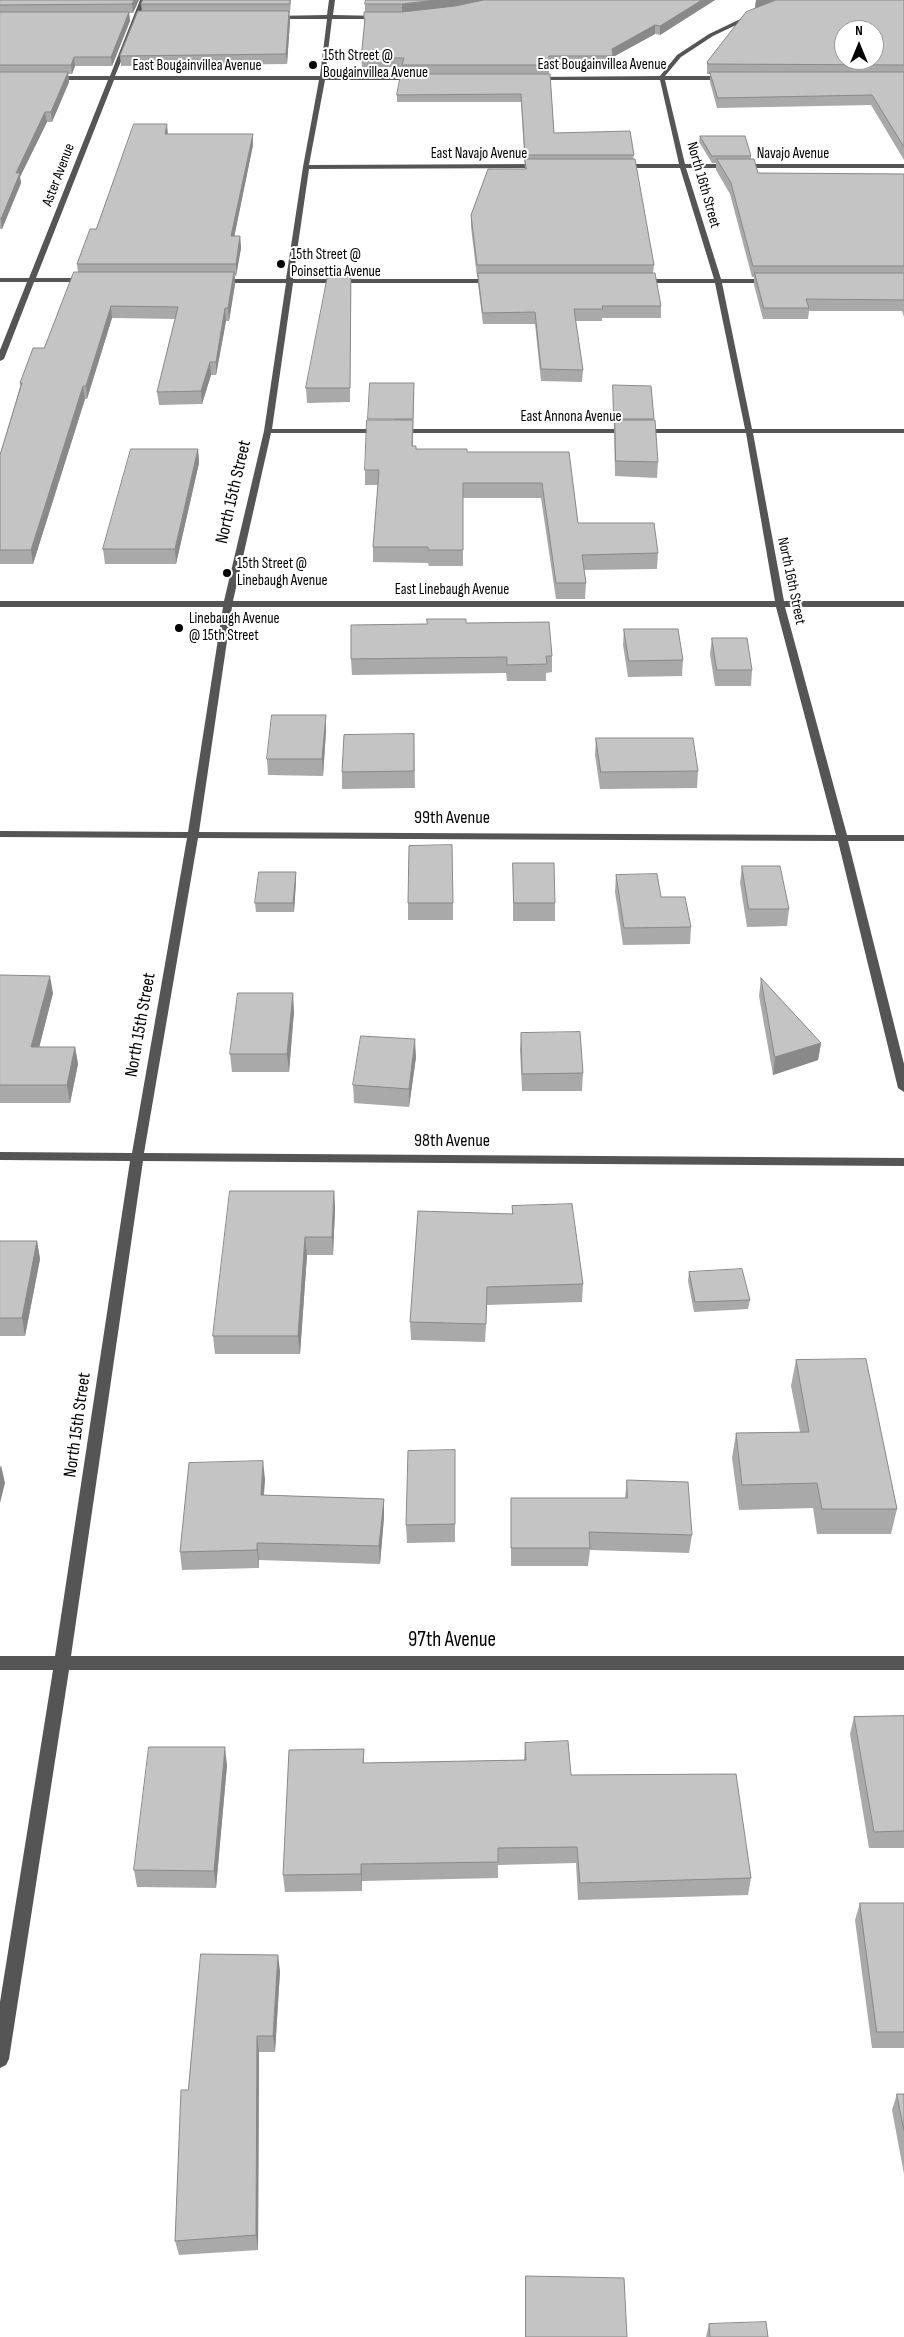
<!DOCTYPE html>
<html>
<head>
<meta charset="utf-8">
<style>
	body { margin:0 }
	#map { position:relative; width:904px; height:2337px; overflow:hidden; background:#fff; font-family:"Sofia Sans Condensed",sans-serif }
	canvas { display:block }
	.north { position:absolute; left:834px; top:20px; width:50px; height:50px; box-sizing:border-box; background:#fff; border:1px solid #999; border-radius:50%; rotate:0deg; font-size:14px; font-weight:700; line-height:20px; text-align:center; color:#000 }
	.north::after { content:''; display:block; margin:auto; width:18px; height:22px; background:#000; clip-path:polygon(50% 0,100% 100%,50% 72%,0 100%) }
</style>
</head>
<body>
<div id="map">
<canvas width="904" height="2337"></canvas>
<div class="north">N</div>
</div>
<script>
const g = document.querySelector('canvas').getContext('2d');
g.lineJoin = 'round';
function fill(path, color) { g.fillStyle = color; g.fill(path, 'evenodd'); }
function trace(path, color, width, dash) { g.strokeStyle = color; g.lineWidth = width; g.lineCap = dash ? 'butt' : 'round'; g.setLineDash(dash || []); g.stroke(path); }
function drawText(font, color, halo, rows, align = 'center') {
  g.font = font + ' "Sofia Sans Condensed",sans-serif'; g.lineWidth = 4; g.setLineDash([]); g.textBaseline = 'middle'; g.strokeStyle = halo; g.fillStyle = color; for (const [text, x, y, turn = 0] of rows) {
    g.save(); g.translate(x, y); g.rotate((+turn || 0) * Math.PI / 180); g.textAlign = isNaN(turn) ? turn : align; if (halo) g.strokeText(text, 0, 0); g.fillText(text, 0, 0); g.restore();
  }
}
fill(new Path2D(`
	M140 0H146L115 76H320L327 19H273L271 16 327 15 329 0H335L333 15 383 16 381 19H332L325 76H417L420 78 417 80H325L309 165 541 164 544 166 541 168 309 169 293 279H495L498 281 495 283H293L272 429H745L715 283H640L637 281 640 279H714L680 168H619L616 166 619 164H679L660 80H535L533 77 660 76 677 55 709 34 753 13 755 16 713 36 681 57 665 76H725L728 78 725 80H665L685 164H904V168H686L721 279H770L773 281 770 283H722L752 429H904V433H753L784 601H904V607H785L847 835H904V841H848L904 1064V1092L898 1088 838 841 198 838 144 1153 904 1158V1166L143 1161 71 1656H904V1670H69L9 2059 6 2065 0 2068V2002L53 1670H0V1656H55L130 1161 0 1160V1152L132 1153 187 838 0 837V831L188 832 223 607H0V601H224L264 431 286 283H217L214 281 217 279H286L303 167 319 80H114L36 278H87L90 280 87 282H34L4 359 0 361V350L27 282H0V278H29L108 80H52L49 78 52 76H110ZM271 433H746L775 601H233ZM232 607H776L836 835 199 832Z`), '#555');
fill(new Path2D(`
	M0 0H139L133 13H129L130 21 112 66H75L72 74H68L69 82 52 122H47L20 177 21 183 2 229H0Z
	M143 0H291L290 13H289L290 21 287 64 121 66 120 56 142 11 141 4Z
	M715 0 660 35 655 34 613 57V65H549V74H402V67H362L361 58 365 28 364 27V18L365 12V4Z
	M756 0H904V160L871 105 717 108 710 82V74H707V62L755 8Z
	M550 74 554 133 634 155 633 159 654 265 653 273 661 306V318H602V321H575L583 370 582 382 541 381 535 324H483L478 284V277H477L471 227V215L525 169 521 102H397V95Z
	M167 134H253V145L234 236H240L241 248 236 276H235V284L229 321H226L216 375H211L202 404 159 405 157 392 175 319 112 318 87 399H85L33 564H0V455L20 387V383L44 348 78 272 77 264 96 229Z
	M700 136 751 156V159L758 173 904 174V317L902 311H809L808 319H763L754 285V277H752L730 194 716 170V163H712L699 142Z
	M351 270 350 402 307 403 306 388Z
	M414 383 413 446 416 449 467 452H569L578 523 658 553 657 569 584 570 586 583 585 599H556L541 498H463V566H429L428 563 373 562V547L378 485H365V470Z
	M613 385 654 420 658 462 657 478 615 476Z
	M198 449 199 463 176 564H105L103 549Z
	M466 623 552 654V672L546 673V681H507L506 673 352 675 351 659 427 624Z
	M624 629 683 660 682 676 628 677 623 645Z
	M712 638 752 670 751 686H715L710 654Z
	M326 731 323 776 268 775 267 759Z
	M414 734 415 788 342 789V772Z
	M596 738 698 771 697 788 600 789 595 755Z
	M513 863 555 903V921H513Z
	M742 866 789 909 787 926 747 927 740 883Z
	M296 872V881L294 912H256L255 903Z
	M616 875 661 897 691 927 690 944 623 945 615 892Z
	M408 903H453V920H408Z
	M0 975 53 993 39 1047H75L78 1064 70 1103H0Z
	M761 978 821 1043 818 1060 773 1075 759 996Z
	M294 1011 289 1072H232L230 1054Z
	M521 1033 583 1073 582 1091H522L520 1050Z
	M416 1057 409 1107 354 1103 353 1085Z
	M334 1191 335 1209 333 1255H307L300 1354H215L213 1336Z
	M512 1206 583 1284 582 1302 487 1305 485 1342 411 1340 410 1322 512 1214Z
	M0 1241H37L40 1259 25 1336H0Z
	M689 1272 750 1300 748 1309 694 1312 688 1281Z
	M796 1360 897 1509 891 1534H817L813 1508 739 1510 732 1458 736 1433 800 1432 791 1386Z
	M455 1450V1542L407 1543 406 1525Z
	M265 1479 264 1495 384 1499V1517L380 1564 259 1560V1568L182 1570 180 1552Z
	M627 1480 692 1535 689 1553 590 1550 588 1566H511V1498H625Z
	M904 1716V1848H869L850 1734 854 1717Z
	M525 1743 571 1775 751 1878 748 1895 578 1900 576 1863 498 1865V1878L362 1881V1891L285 1892 283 1875 364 1749V1763L524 1760Z
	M227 1765 216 1888 137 1887 134 1870Z
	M860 1903H904V2048H872L855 1920Z
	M280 1971 275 2052H259L258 2250 179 2255 175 2241 188 2090Z
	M897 2094H904V2174L892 2110Z
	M526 2276 627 2337H525V2291Z
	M709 2324 768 2337H706Z`), '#a9a9a9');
fill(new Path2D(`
	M134 0H139L133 13 132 4Z
	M436 0H501L402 13V4Z
	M702 0H715L660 35V26Z
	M756 0H780L755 8Z
	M289 11 290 21 287 64 286 54Z
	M129 12 130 21 112 66 111 57Z
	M655 25V34L613 57 612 49Z
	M74 57 75 66 72 74 71 65Z
	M68 72 69 82 52 122 51 112Z
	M45 112 47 122 20 177 21 183 2 229 1 219 16 173Z
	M167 124 168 135 165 134Z
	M253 134V145L232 248 231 236Z
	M240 236 241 248 236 276V264Z
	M234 272 235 284 229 321 228 308Z
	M111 306 112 318 87 399 86 386Z
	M225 308 226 321 216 375V362Z
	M210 362 211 375 202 404 201 391Z
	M83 386 85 399 33 564 31 550Z
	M198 449 199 463 176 564 175 549Z
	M326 715V731L323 776 322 759Z
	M296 872V881L294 912 293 903Z
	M50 976 53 993 35 1064 31 1047Z
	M293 993 294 1011 289 1072 287 1054Z
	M415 1039 416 1057 409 1107V1089Z
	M821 1043 818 1060 773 1075 775 1057Z
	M75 1047 78 1064 70 1103 67 1085Z
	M334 1191 335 1209 333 1255 332 1237Z
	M305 1237 307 1255 300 1354 298 1336Z
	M37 1241 40 1259 25 1336 22 1318Z
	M263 1461 265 1479 262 1513 261 1495Z
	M1 1465 5 1483 0 1503V1468Z
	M384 1499V1517L380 1564 379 1546Z
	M257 1543 259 1560V1568L257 1550Z
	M225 1747 227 1765 216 1888 214 1871Z
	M361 1864 362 1881V1891L361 1874Z
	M278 1955 280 1971 275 2052 273 2036Z
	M257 2036 259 2052 258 2250 256 2235Z`), '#898989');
const building = new Path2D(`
	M0 0H134L132 4 0 5Z
	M143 0H290V4H141Z
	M366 0H436L402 4H365Z
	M484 0H702L660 26 655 25 612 49 613 56H549V65H402L404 58H361L365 19 364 18V12H402L455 6Z
	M776 0H904V65L708 64 707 62 746 12ZM844 30H874V60H844Z
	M138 11H289L286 54 120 56Z
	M0 12H129L111 57H74L71 65H0Z
	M0 72H68L51 112H45L16 173H20L1 219H0Z
	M710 72H904V147L872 95 718 98Z
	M401 74H550L554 133 630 131 634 155H525L521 94 397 95Z
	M134 124H167L165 134H253L231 236H240L236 264H77L90 229H96Z
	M700 136H745L751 156H712Z
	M525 159H635L654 265H477L471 215 488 169H526Z
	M717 159H754L758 173 904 174V266H753L731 183Z
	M329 270H351L350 388H306Z
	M74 272H234L228 308H225L216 362H210L201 391 157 392 178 307 111 306 86 386H83L31 550H0V455L22 383H20L33 348H44Z
	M478 273H655L661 306H602L603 309H574L583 370 541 369 535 312 483 313Z
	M755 273H904V300L806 299 809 308H764Z
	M370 383H414L413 419H368Z
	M613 385 651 386 654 419H614Z
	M367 420H413L412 446H416V449H467V452H569L578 523H654L658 553 582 555 586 583H556L542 483H463V550H428V547H373L379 470H365Z
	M615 420H655L658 462 616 461Z
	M131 449H198L175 549H103Z
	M427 619H466V623L549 622 552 656H546L547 664 507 665V657L351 659V625L427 624Z
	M624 629H678L683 660 629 661Z
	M712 638H747L752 670H717Z
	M272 715H326L322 759H267Z
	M414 734V771L342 772 344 735Z
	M596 738H693L698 771 601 772Z
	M452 845 453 903H408L409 846Z
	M513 863H554L555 903H514Z
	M742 866H780L789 909H749Z
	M259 872H296L293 903H255Z
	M657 874 661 897H685L691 927 624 928 616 875Z
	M0 975 50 976 31 1047H75L67 1085H0Z
	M761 978 821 1043 775 1057Z
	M238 993H293L287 1054H230Z
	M580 1032 583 1073 522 1074 521 1033Z
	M361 1036 415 1039 409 1089 353 1085Z
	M230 1191H334L332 1237H305L298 1336H213Z
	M572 1204 583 1284 487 1287 486 1324 410 1322 418 1211 513 1214 512 1206Z
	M0 1241H37L22 1318H0Z
	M742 1269 750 1300 695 1302 689 1272Z
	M866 1359 897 1509H822L817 1483 742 1485 736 1433 809 1432 796 1360Z
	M455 1450V1524L406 1525 408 1451Z
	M263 1461 261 1495 384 1499 379 1546 257 1543V1550L180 1552 189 1463Z
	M627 1480 688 1482 692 1535 589 1532 590 1548H511V1498H627Z
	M904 1716V1831L874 1832 854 1717Z
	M568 1741 571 1775 736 1774 751 1878 580 1883 577 1847 498 1848V1862L361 1864V1874L283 1875 289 1750 364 1749 363 1763 526 1760 525 1743Z
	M149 1747H225L214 1871 134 1870Z
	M860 1903H904V2032H877Z
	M201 1954 278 1955 273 2036H257L256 2235 175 2241 181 2090H188Z
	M897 2094H904V2130Z
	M526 2276 624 2278 627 2337H526Z
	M766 2322 768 2337H710L709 2324Z`);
fill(building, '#c4c4c4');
trace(building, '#898989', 1);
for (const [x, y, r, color] of [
	[313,65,5,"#000"],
	[281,264,5,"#000"],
	[227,573,5,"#000"],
	[179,628,5,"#000"]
]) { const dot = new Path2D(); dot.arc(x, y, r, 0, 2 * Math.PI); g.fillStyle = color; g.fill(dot); trace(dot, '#fff', 2); }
drawText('15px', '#000', '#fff', [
	["15th Street @",323,56],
	["Bougainvillea Avenue",323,73],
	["15th Street @",291,255],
	["Poinsettia Avenue",291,272],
	["15th Street @",237,564],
	["Linebaugh Avenue",237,581],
	["Linebaugh Avenue",189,619],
	["@ 15th Street",189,636]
], 'left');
drawText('15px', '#000', '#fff', [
	["East Bougainvillea Avenue",602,65],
	["East Bougainvillea Avenue",197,66],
	["East Navajo Avenue",479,154],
	["Navajo Avenue",793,154],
	["Aster Avenue",59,175,-69],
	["North 16th Street",703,185,74],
	["East Annona Avenue",571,417],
	["North 16th Street",791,581,78],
	["East Linebaugh Avenue",452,590]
]);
drawText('18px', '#000', '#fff', [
	["North 15th Street",234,492,-77],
	["99th Avenue",452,818],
	["North 15th Street",141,1025,-80],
	["98th Avenue",452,1141],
	["North 15th Street",78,1425,-82]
]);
drawText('21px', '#000', '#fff', [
	["97th Avenue",452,1641]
]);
</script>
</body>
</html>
